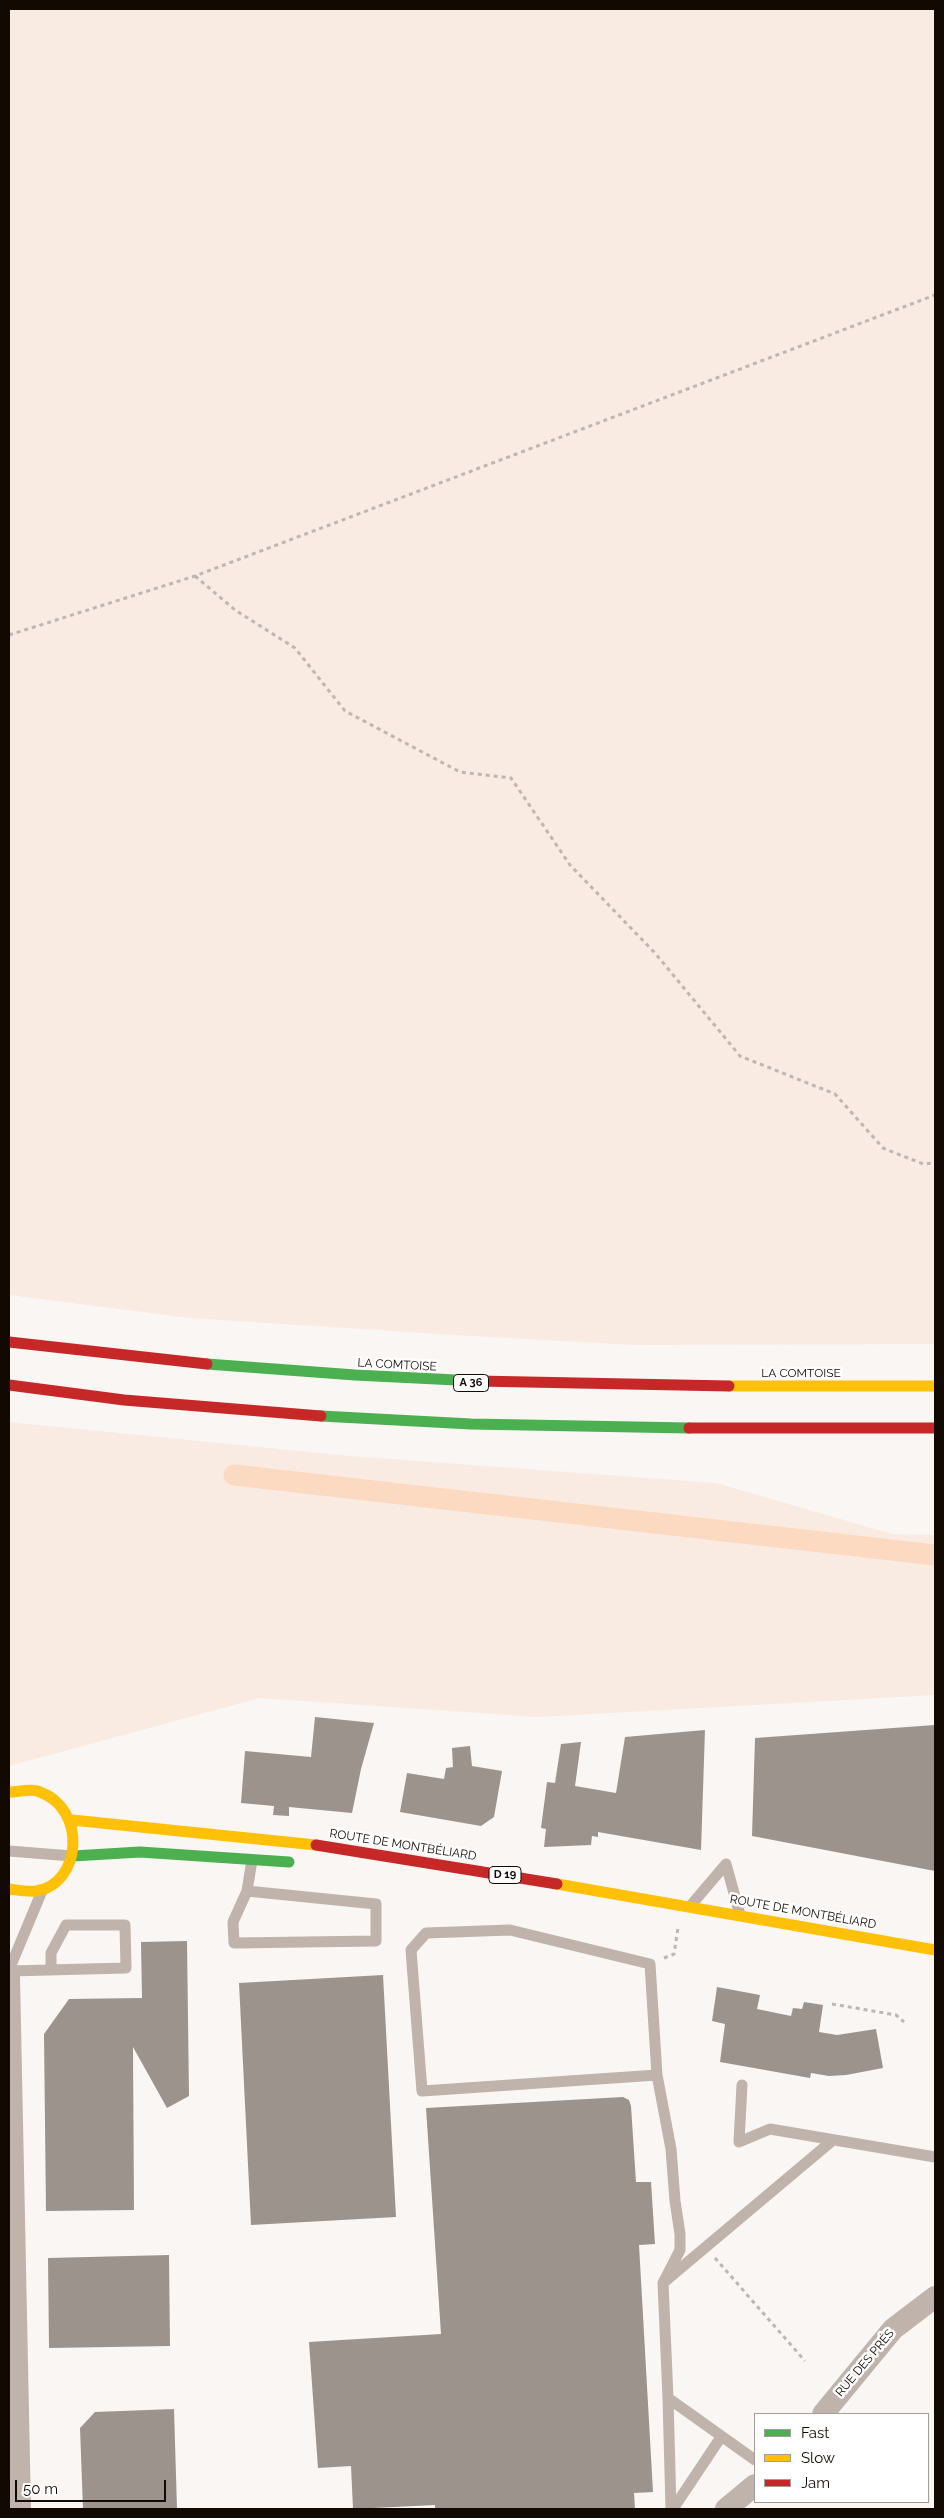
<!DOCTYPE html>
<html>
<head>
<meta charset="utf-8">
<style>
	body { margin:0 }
	#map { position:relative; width:944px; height:2518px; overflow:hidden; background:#f9f6f4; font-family:Raleway,sans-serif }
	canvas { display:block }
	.frame { position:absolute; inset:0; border:10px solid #130903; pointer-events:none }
	.legend { position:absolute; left:754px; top:2413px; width:175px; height:90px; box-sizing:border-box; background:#fff; border:1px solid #a19d9a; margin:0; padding:6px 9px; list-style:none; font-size:15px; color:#130903 }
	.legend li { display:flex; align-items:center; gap:10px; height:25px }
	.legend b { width:25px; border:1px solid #a19d9a }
	.scale { position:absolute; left:15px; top:2480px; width:151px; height:22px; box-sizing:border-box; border:2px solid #130903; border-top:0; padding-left:6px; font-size:15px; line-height:18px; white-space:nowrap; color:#130903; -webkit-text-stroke:4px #fff; paint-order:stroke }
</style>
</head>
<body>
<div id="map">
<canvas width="944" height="2518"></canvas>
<div class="frame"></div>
<ul class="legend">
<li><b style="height:6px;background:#4caf50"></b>Fast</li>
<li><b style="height:6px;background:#ffc107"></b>Slow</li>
<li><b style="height:6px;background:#c62828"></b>Jam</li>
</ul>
<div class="scale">50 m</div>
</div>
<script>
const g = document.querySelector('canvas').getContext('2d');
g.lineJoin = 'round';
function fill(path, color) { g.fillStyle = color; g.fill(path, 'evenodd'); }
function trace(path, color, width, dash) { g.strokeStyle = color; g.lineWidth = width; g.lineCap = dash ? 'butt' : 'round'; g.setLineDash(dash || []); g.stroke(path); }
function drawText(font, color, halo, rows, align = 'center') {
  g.font = font + ' Raleway,sans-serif'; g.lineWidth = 5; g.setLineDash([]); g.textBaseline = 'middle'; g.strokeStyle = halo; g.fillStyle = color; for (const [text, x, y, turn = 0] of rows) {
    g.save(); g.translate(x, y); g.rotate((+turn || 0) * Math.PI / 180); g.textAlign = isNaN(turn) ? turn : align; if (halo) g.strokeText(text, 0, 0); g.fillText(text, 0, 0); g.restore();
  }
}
fill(new Path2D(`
	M9 9H935V1344L633 1345 455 1335 190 1318 9 1295Z
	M9 1422 350 1456 716 1483 892 1534 935 1535V1695L538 1717 260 1698 9 1766Z`), '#f9ebe1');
trace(new Path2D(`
	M234 1475 935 1555`), '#fcdac2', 21);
fill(new Path2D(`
	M315 1717 374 1723 361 1769 352 1813 289 1807V1816L273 1815 274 1806 241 1803 245 1751 311 1757Z
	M935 1725V1871L752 1836 755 1738Z
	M705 1730 701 1850 598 1832V1837L592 1836 591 1845 544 1847 546 1829 541 1828 547 1782 555 1783 561 1744 581 1742 575 1786 616 1793 625 1737Z
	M470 1746 472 1766 502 1771 494 1817 481 1826 400 1812 407 1773 444 1779 446 1768 453 1767 452 1748Z
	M187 1941 189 2096 167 2108 133 2047 134 2210 46 2211 44 2034 69 1999 142 1998 141 1942Z
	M383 1975 396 2217 251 2225 239 1983Z
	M717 1987 760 1995 757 2009 791 2016 793 2008 802 2009 804 2002 823 2005 819 2032 837 2035 876 2029 883 2068 846 2075 829 2076 811 2073 810 2078 720 2062 725 2024 712 2021Z
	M623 2097 629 2100 631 2106 636 2182H651L655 2244 639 2245 653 2492 634 2493 635 2509H435V2505L353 2509 351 2466 318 2468 309 2342 441 2334 426 2108Z
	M169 2255 170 2346 49 2348 48 2258Z
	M174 2409 177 2509H83L80 2428 95 2412Z`), '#9c938c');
trace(new Path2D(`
	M195 576 235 610 295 648 345 711 460 772 511 778 570 865 655 953 740 1056 835 1094 883 1148 923 1164 935 1163
	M9 635 195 576 935 295
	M664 1958 674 1954 678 1928
	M832 2004 896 2015 904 2022
	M715 2258 805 2361`), '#beb6b2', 3, [4, 4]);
trace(new Path2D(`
	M9 1851 72 1856
	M247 1891 376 1904V1941L234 1943 233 1922 247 1891 252 1860
	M692 1904 726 1864 740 1915
	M9 1970 42 1891
	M9 1971 126 1968 125 1925H66L51 1953V1970
	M657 2075 422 2091 411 1950 426 1933 510 1930 650 1964 657 2075 671 2149 675 2201 680 2234V2250L663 2283
	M742 2085 739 2142 770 2129 935 2157
	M668 2398 671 2509
	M755 2460 668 2398 663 2283 833 2140
	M673 2509 721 2437`), '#bfb3ab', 11);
trace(new Path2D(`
	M9 1977 20 2509
	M823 2414 893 2329 935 2297
	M726 2509 755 2485`), '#bfb3ab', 22);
trace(new Path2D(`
	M207 1364 355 1375 477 1381
	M321 1416 471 1424 689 1428
	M73 1856 140 1852 289 1862`), '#4caf50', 11);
trace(new Path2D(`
	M729 1386H935
	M9 1792C18 1792 32 1788 40 1792 87 1809 82 1884 36 1891 28 1892 17 1890 9 1889
	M72 1820 316 1845
	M557 1884 935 1950`), '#ffc107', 11);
trace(new Path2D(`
	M9 1342 207 1364
	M477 1381 729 1386
	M9 1385 124 1400 321 1416
	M689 1428H935
	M316 1845 557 1884`), '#c62828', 11);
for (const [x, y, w] of [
	[471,1383,35],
	[505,1875,32]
]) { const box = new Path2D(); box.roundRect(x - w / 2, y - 8.5, w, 17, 4); g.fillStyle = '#fff'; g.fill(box); trace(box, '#130903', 1); }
drawText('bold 11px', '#130903', null, [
	["A 36",471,1383],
	["D 19",505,1875]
]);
drawText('12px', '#130903', '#fff', [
	["LA COMTOISE",397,1365,3],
	["LA COMTOISE",801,1373],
	["ROUTE DE MONTBÉLIARD",403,1845,9],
	["ROUTE DE MONTBÉLIARD",803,1912,10],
	["RUE DES PRÉS",865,2363,-50]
]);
</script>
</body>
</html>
